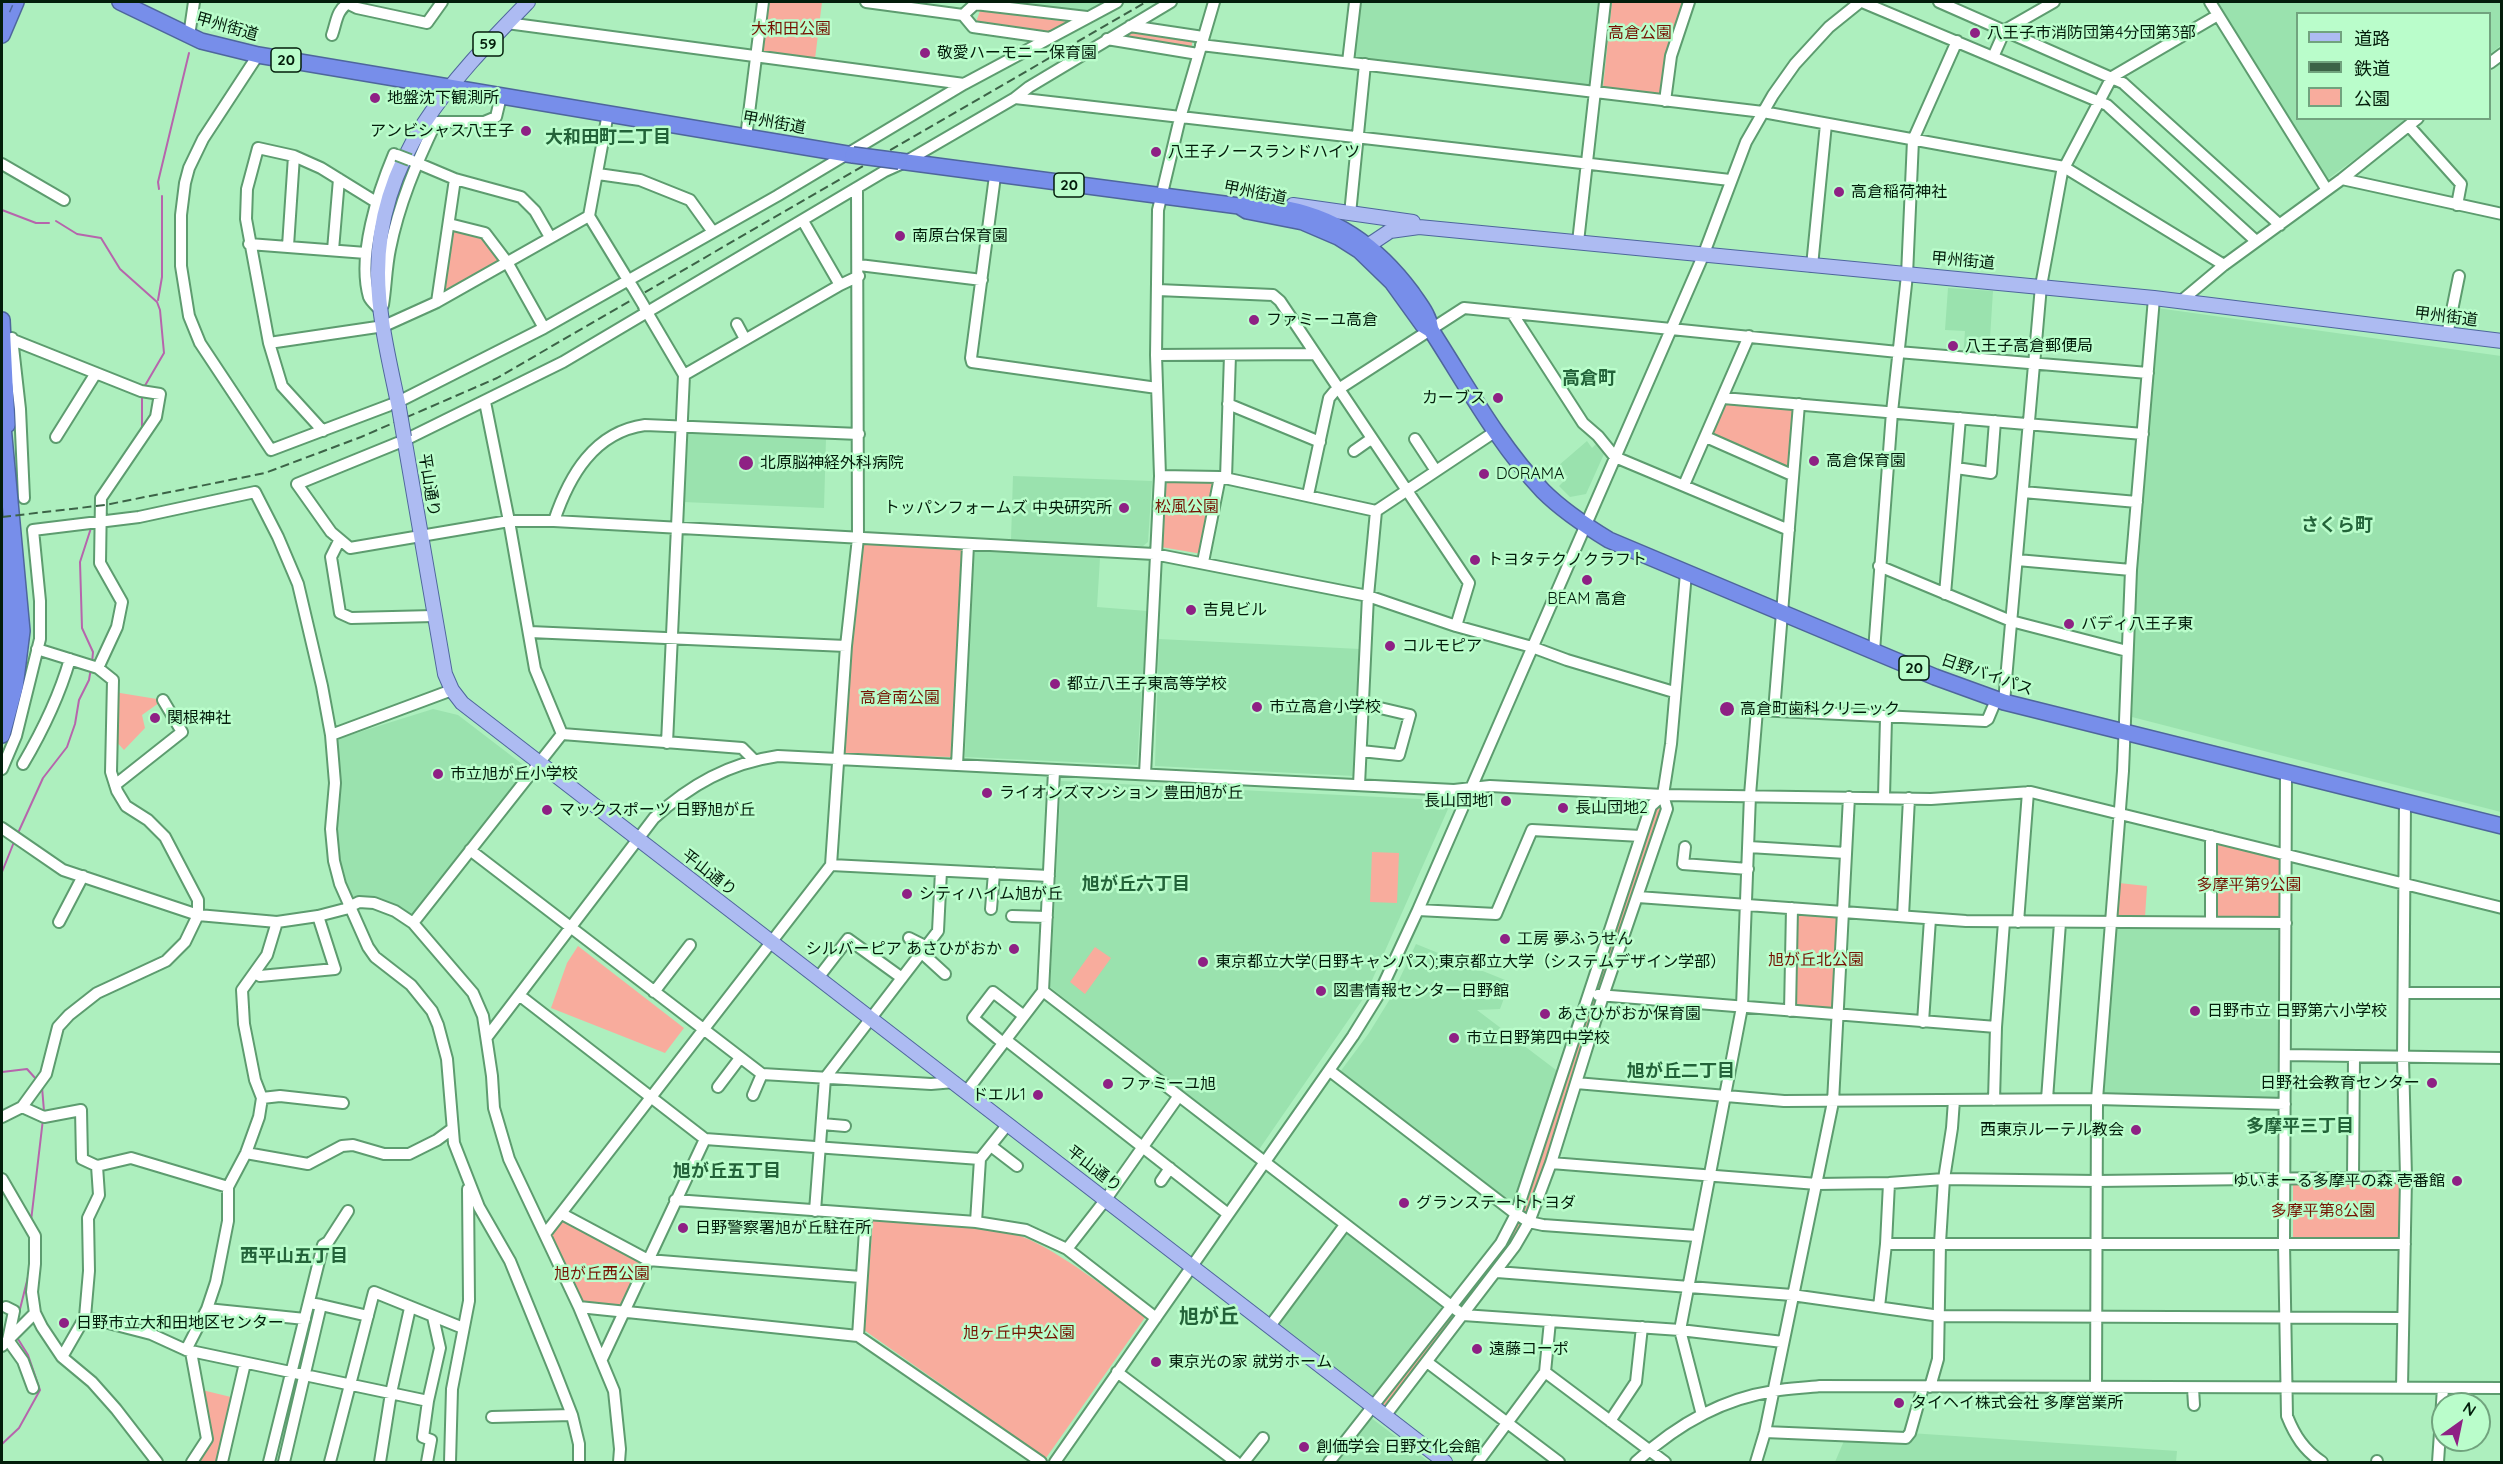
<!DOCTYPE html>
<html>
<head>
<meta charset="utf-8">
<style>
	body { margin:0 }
	#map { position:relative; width:2503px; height:1464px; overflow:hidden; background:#adefbe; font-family:Quicksand,"Noto Sans JP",sans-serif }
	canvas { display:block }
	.frame { position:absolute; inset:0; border:3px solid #031d0b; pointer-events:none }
	.legend { position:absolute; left:2296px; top:12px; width:195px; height:108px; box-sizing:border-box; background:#bafdcb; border:2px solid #71a37e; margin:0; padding:8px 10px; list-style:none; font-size:18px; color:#031d0b }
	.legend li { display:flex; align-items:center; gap:12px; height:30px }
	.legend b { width:30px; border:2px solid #71a37e }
	.north { position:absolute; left:2431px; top:1392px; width:60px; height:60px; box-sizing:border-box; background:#bafdcb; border:2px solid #71a37e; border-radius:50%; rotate:33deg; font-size:16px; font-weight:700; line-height:24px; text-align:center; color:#031d0b }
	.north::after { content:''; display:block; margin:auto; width:21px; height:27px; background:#8e2184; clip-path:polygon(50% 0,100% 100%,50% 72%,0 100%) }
</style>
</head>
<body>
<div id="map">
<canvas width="2503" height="1464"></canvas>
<div class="frame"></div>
<ul class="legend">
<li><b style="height:8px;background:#adbbf2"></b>道路</li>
<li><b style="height:8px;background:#3c6347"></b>鉄道</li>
<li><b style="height:16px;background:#f8ac9d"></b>公園</li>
</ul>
<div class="north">N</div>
</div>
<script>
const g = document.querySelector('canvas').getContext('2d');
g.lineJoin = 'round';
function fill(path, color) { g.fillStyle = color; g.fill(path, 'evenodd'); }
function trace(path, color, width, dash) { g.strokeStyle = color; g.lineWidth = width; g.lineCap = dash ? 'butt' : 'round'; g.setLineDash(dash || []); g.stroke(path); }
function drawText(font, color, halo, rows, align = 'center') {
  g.font = font + ' Quicksand,"Noto Sans JP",sans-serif'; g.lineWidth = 5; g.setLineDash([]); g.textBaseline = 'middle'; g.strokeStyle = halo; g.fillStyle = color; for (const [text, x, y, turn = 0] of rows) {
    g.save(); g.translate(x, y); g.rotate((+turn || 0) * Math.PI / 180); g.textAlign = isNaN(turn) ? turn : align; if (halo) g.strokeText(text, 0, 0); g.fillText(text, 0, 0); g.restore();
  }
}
fill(new Path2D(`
	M1010 2H1106L1085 13Z
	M1359 2H1599L1590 87 1353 57Z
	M2216 2H2501V45L2490 54V14H2298V118L2409 119 2328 179Z
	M1948 288 1993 291 1990 338 1976 337 1975 358 1963 357 1965 331 1945 330Z
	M2157 308 2501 356V812L2132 717 2138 546Z
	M686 432 826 438 824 508 683 502Z
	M1587 441 1592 448 1598 442 1603 448 1604 454 1586 494 1570 497 1559 486 1568 477 1558 466Z
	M1013 476 1152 481 1148 542 1143 546 1011 540Z
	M972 549 1100 558 1097 607 1147 611 1137 765 965 757Z
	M1159 639 1360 649 1354 776 1155 766Z
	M433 709 458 715 526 767V771L414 916H409L369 898H355L348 894 342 878 337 828 340 785 337 739Z
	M1061 781 1440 800 1448 809 1365 996 1258 1151 1050 987Z
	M2111 922 2286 923 2285 1104 2097 1099Z
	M1416 944 1510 982 1500 1009 1477 1010 1560 1073 1512 1211 1337 1076 1369 1033 1390 999Z
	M1345 1225 1448 1305 1376 1397 1370 1394 1274 1320Z
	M1366 1414 1429 1462H1329Z
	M1910 1433 2177 1451 2176 1462H1835L1846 1436Z`), '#9ae2ae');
fill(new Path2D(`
	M768 2H822L815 59 761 52Z
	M1612 2H1685L1667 54 1661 95 1603 87Z
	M980 11 1070 22 1051 32 976 22Z
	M1133 28 1193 38 1191 50 1116 39Z
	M455 229 483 235 498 260V264L446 291 443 288 453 231Z
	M1723 398 1799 404 1792 475 1706 437Z
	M1167 481H1216L1202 554 1161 547Z
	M863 544 962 550 951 757 841 754Z
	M114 692 163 700 142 715 145 728 124 750 111 736Z
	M1663 795 1667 809 1529 1222 1385 1416 1372 1406 1501 1243 1651 806Z
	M2219 842 2279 858 2283 862 2282 917 2279 920 2219 919 2214 915 2216 844Z
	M1372 852 1399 853 1397 903 1370 902Z
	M2119 883 2147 886 2145 917 2117 918Z
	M1792 908 1843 911 1838 1015 1790 1011Z
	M578 946 684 1028 665 1053 551 1008 567 963Z
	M1095 947 1111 958 1085 994 1070 982Z
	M2293 1182 2400 1183 2401 1241 2293 1239Z
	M562 1214 648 1260 624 1310 579 1307 545 1234Z
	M873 1221C917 1224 983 1223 1023 1237 1061 1252 1110 1292 1146 1316L1046 1458 864 1330Z
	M202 1390 231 1397 216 1462H197L210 1442Z`), '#f8ac9d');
trace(new Path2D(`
	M159 189 158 182 189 53
	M2 210 36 223H49
	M56 221 77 234 101 238 120 269 157 302 160 310 164 353 143 389
	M158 300 162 277V196
	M142 431V394
	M91 528 80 562 82 628 93 652 92 663
	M18 833 43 778 67 747 75 724 79 700 89 680 91 668
	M2 872 14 842
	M2 1072 27 1069 36 1079
	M42 1087 44 1111
	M31 1221 43 1119
	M29 1234 30 1247
	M18 1317 29 1273
	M2 1444 19 1428 40 1390 28 1355 18 1339`), '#b665ac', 2);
const minor = new Path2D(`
	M345 2 357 8 427 23 442 2
	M866 2 963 15 973 27 1050 38
	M1171 2 1029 87 1015 98 905 162 885 171 563 362 405 440 297 484 331 532 350 548 509 521H554L1154 554 1368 596 1456 626 1532 647 1567 660 1674 692
	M1862 2 2107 105 2256 241
	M1939 2 2123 83 2280 225
	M2210 2 2327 190
	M963 15 975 4 1087 17
	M507 23 964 84
	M1130 26 1203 37
	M332 35C337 21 336 10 350 2
	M189 36 194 2
	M1107 39 1198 54
	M1201 45 1763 112 2064 167 2224 265
	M258 55 203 139 189 168 185 183 181 215V266L189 316 200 343 271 450 398 402 544 328 777 196 964 84 1117 2
	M1993 57 2005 30 2054 2
	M1348 62 1355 2
	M2490 63 2502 54
	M1015 98 1730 180
	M1665 101 1671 56 1689 2
	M608 113 589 216 631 285
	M2409 126 2461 184 2457 205
	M746 137 763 2
	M410 160 455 179 521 197 535 211 550 237
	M2 164 64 200
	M598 174 640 180 690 200 713 232
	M995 176 971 358 972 362 1157 388
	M2342 179 2502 214
	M1350 214 1365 64
	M803 221 840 285
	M449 224 485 233 507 262 544 328
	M1578 242 1605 2
	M249 244 366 253
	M288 246 294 156
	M333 250 339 179
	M859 265 982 280
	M1812 266 1826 124
	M1158 290 1273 295 1280 301 1469 583 1456 626
	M2181 301 2224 265 2342 179 2418 118
	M437 302 455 179
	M383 305C386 287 386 268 390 249 399 204 416 164 436 122H484L496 117 501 96
	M644 307 684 375 667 743
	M381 311C378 307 371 302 369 297 357 256 378 192 394 154
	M1512 313 1583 423 1598 436 1615 457 1789 530
	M737 324 745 339
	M2447 335 2459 276
	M3 336 141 391 160 394 156 417 101 498 100 563 122 602 117 627 98 668
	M12 338 20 409 24 498
	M269 343 384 326 437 302 589 216
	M1156 355 1314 354
	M684 375 840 285 859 276
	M1723 398 2143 434
	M1228 404 1320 442
	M323 431 282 386 269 343 246 219 247 189 258 148 294 156 321 168 376 202
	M56 437 96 373
	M1706 437 1792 475
	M1415 439 1436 471
	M1354 451 1371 439
	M1956 468 1991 473 1995 421
	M1160 476 1220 477 1376 511
	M1226 478 1230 355
	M1684 485 1749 336
	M2023 492 2137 502
	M1308 495 1329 398 1334 392 1464 308 1898 352 2148 373
	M1376 511 1496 431
	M554 521C569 476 594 432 645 425L859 434
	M339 541 331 557 340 613 351 618 434 616
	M2017 560 2131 570
	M1203 562 1220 477
	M1879 566 2011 621 2127 651
	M1945 594 1960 418
	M530 632 846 646
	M1874 651 1892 412 1907 275 1913 140 1957 41
	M2004 702 2041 286 2062 172 2112 77 2218 15
	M1774 711 1799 404
	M562 734 742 748 754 760
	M331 735 452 690
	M1361 751 1399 755 1410 715 1363 704
	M23 764C43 730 59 697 70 659
	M957 765 968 545
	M2 769 16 736 40 639V601L33 530 139 517 255 492 278 537 298 584 322 686 331 735 335 783 331 829 334 861 340 884 368 947 375 957 411 985 432 1011 438 1025 447 1059 454 1143 479 1207 510 1261 554 1369 572 1415 579 1444V1462
	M2286 772 2284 1243 2287 1416C2295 1436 2304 1450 2322 1462
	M1145 774 1160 476 1156 355 1158 210 1180 118 1214 2
	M115 785 182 732 163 700
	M1359 785 1368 596 1376 511
	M1884 797 1886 718
	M2 828 63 870 198 915 277 922 318 916 345 909 359 902 374 903 395 911 413 923 473 993 483 1016 492 1076 494 1108 509 1159 579 1307 614 1391 620 1449 619 1462
	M1685 847 1683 864 1748 869
	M1749 847 1846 853
	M470 850 762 1074 931 1084 954 1082
	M831 865 1049 876
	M1638 897 1966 921 2286 923
	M991 909 994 873
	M1418 910 1496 914 1532 830 1641 836
	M1012 916 1047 917
	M1903 916 1909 798
	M59 922 83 876
	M2018 922 2028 792
	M2211 922V836
	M413 923 562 734 535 669 509 521 485 402
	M909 938 927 947
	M922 953 945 974
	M256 974 260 976 335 969 318 916
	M818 978 848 939 902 978
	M1043 991 1463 1315 1680 1330 1783 1342
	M654 992 690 945
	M2404 993H2502
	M519 995 705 1139 980 1159
	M1598 995 1996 1027
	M1790 1011 1792 908
	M1923 1022 1930 919
	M487 1037 654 818C690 785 729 763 778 756L1454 790 1490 786 1663 795 1931 799 2031 792 2502 908
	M1006 1040 1228 1214
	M1003 1043 973 1018 993 992 1024 1016
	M2285 1055 2502 1058
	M1330 1071 1512 1211 1529 1222 1543 1225 1697 1236
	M1576 1083 1784 1101 2097 1099 2285 1104
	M718 1087 740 1058
	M966 1092 1043 991 1054 771
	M753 1095 762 1074
	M262 1098 280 1096 343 1103
	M2047 1099 2060 923
	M1994 1100 1996 1027 2004 922
	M22 1107 44 1117 81 1110 82 1159 97 1166 99 1195 88 1218 89 1271 85 1317 62 1357
	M2 1117 22 1107 46 1074 58 1027 69 1015 97 993 166 961 185 942 198 915V900L165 837 148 820 126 806 117 791 111 772 113 680 98 668 37 649
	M822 1124 845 1126
	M991 1146 1017 1166
	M246 1153 308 1164 342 1146 353 1145 384 1154H409L437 1140 452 1129
	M1551 1163 1817 1184 1889 1183 1944 1179 2097 1181 2406 1177
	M97 1166 131 1158 228 1187
	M2353 1178 2354 1057
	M2 1179 35 1236V1264L32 1292 35 1313 42 1327 62 1357 92 1382 116 1409 157 1462
	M1161 1181 1170 1168
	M675 1200 976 1222 1026 1230 1067 1249 1156 1318
	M815 1211 825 1078 938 931 941 871
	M562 1214 648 1260 861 1277
	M976 1222 980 1159 1008 1124
	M545 1234 831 865 846 646 858 538 857 188
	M1886 1244H2405
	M1067 1249 1106 1199 1178 1097
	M1497 1272 1792 1295 1940 1316 2403 1318
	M321 1305 368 1316
	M6 1307 14 1311 8 1340 23 1361 33 1388
	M579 1307 858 1336 1041 1462
	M1879 1307 1886 1244 1889 1183
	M207 1309 305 1319
	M85 1317 151 1334 186 1350 428 1401
	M1270 1326 1345 1225
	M858 1336 866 1215
	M2 1346 35 1313
	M186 1350 207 1309 216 1282 228 1221V1187L246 1153 259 1117 262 1098 255 1080 244 1024 242 990 267 955 277 922
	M191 1352 207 1439 192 1462
	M602 1359 705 1139
	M1427 1362 1559 1462
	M1117 1372 1236 1462
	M1545 1372 1665 1462
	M1930 1387 1938 1359 1940 1243 1944 1179 1952 1128 1954 1100
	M2402 1387 2406 1177 2403 1058 2405 802
	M2096 1388 2097 1099 2123 771 2131 570 2154 298
	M2193 1388 2194 1405
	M1702 1415 1680 1330 1742 1007 1750 795 1757 710 1985 721 1988 719 1996 700
	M1385 1416 1515 1246 1529 1222 1551 1163 1603 996 1667 809 1663 795 1671 744 1686 573
	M492 1417 572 1415
	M1610 1421 1636 1382 1642 1327
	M1765 1432 1906 1438 1910 1433 1923 1387
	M222 1462 245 1363
	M269 1462 323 1245 328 1242 348 1211
	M284 1462 321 1305 309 1303
	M330 1462 374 1292 463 1328
	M380 1462 391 1393 410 1308
	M427 1462 431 1440 423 1437 428 1401 440 1348 433 1317
	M450 1462 452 1389 469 1301 468 1189
	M1055 1462 1353 1036 1379 994 1418 910 1703 256 1746 142 1773 95 1795 64 1829 27 1860 2
	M1244 1462 1263 1438
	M1329 1462 1501 1243 1516 1214 1651 806 1663 795
	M1478 1462 1545 1372 1550 1321
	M1636 1462C1674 1427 1721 1399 1774 1391 1789 1388 1805 1388 1820 1386L2502 1388
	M1756 1462 1765 1432 1833 1102 1849 797
	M2377 1462V1461
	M2438 1462 2443 1388`);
const major = new Path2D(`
	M1293 205 1413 222
	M1360 251 1390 231 1419 227 2154 298 2502 341
	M399 408C390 364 378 317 378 273 378 155 452 80 528 2
	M404 437 445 674 452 690 462 703 1445 1462`);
const highway = new Path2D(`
	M120 2 201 41 258 55 853 155
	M2 35 16 2
	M899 161 1239 206 1247 211 1303 222 1338 237 1360 251 1392 282 1423 325 1431 330C1429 315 1420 305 1412 293 1377 246 1334 215 1275 207 1262 205 1251 201 1239 206
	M2 320 7 425
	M1431 330C1466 384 1498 444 1543 491 1563 511 1586 526 1609 540L1935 677 2004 702 2502 826
	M2 415 22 631 15 687 2 735
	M2 524C7 583 14 639 2 697`);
trace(minor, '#5d9c6f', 14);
trace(major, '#4e669c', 16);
trace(highway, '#4e669c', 18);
trace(minor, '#fff', 10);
trace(major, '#adbbf2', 14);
trace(highway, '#778eea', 15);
trace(new Path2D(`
	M2 517 105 505 265 473 361 437 497 378 1146 2`), '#3c6347', 2, [9, 4.5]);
const minorBridge = new Path2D(`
	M397 155 410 160
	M632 286 644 306`);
const majorBridge = new Path2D(`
	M399 408 404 437`);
const highwayBridge = new Path2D(`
	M2 9 5 2
	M853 155 899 161`);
trace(minorBridge, '#5d9c6f', 14, []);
trace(majorBridge, '#4e669c', 16, []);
trace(highwayBridge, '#4e669c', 18, []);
trace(minorBridge, '#fff', 10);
trace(majorBridge, '#adbbf2', 14);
trace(highwayBridge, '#778eea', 15);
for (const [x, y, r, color] of [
	[1975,33,6,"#8e2184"],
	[925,53,6,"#8e2184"],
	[375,98,6,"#8e2184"],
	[526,131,6,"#8e2184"],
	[1156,152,6,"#8e2184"],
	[1839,192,6,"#8e2184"],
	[900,236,6,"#8e2184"],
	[1254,320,6,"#8e2184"],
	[1953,346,6,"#8e2184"],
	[1498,398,6,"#8e2184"],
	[1814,461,6,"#8e2184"],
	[746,463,8,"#8e2184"],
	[1484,474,6,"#8e2184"],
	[1124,508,6,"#8e2184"],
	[1475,560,6,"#8e2184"],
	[1587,580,6,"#8e2184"],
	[1191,610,6,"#8e2184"],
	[2069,624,6,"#8e2184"],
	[1390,646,6,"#8e2184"],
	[1055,684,6,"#8e2184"],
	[1257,707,6,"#8e2184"],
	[1727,709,8,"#8e2184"],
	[155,718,6,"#8e2184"],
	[438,774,6,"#8e2184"],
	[987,793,6,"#8e2184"],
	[1506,801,6,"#8e2184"],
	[1563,808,6,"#8e2184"],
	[547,810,6,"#8e2184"],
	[907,894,6,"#8e2184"],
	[1505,939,6,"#8e2184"],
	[1014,949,6,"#8e2184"],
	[1203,962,6,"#8e2184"],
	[1321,991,6,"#8e2184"],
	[2195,1011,6,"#8e2184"],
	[1545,1014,6,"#8e2184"],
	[1454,1038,6,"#8e2184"],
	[2432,1083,6,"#8e2184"],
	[1108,1084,6,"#8e2184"],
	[1038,1095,6,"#8e2184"],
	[2136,1130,6,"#8e2184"],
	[2457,1181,6,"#8e2184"],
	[1404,1203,6,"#8e2184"],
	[683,1228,6,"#8e2184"],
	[64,1323,6,"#8e2184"],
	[1477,1349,6,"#8e2184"],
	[1156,1362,6,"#8e2184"],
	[1899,1403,6,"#8e2184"],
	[1304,1447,6,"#8e2184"]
]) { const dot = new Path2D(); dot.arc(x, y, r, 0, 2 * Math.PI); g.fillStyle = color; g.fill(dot); trace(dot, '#bafdcb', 2); }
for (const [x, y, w] of [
	[488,44,30],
	[286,60,30],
	[1069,185,30],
	[1914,668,30]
]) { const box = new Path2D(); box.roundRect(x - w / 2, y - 12, w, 24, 4.5); g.fillStyle = '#bafdcb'; g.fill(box); trace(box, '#031d0b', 1.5); }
drawText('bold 15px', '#031d0b', null, [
	["59",488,44],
	["20",286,60],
	["20",1069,185],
	["20",1914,668]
]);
drawText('16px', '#031d0b', '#bafdcb', [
	["甲州街道",227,27,16],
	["甲州街道",774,123,10],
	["甲州街道",1255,193,11],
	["甲州街道",1963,261,5],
	["甲州街道",2446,317,7],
	["平山通り",429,485,81],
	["日野バイパス",1987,675,19],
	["平山通り",709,873,38],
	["平山通り",1094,1169,38]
]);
drawText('16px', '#751403', '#bafdcb', [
	["大和田公園",791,29],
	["高倉公園",1640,33],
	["松風公園",1187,507],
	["高倉南公園",900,698],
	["多摩平第9公園",2249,885],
	["旭が丘北公園",1816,960],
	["多摩平第8公園",2323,1211],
	["旭が丘西公園",602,1274],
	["旭ヶ丘中央公園",1019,1333]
]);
drawText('16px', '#031d0b', '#bafdcb', [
	["八王子市消防団第4分団第3部",1987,33],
	["敬愛ハーモニー保育園",937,53],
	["地盤沈下観測所",387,98],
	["アンビシャス八王子",514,131,"right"],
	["八王子ノースランドハイツ",1168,152],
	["高倉稲荷神社",1851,192],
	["南原台保育園",912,236],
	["ファミーユ高倉",1266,320],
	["八王子高倉郵便局",1965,346],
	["カーブス",1486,398,"right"],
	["高倉保育園",1826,461],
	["北原脳神経外科病院",760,463],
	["DORAMA",1496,474],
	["トッパンフォームズ 中央研究所",1112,508,"right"],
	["トヨタテクノクラフト",1487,560],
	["BEAM 高倉",1587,599,"center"],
	["吉見ビル",1203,610],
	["バディ八王子東",2081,624],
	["コルモピア",1402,646],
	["都立八王子東高等学校",1067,684],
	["市立高倉小学校",1269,707],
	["高倉町歯科クリニック",1740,709],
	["関根神社",167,718],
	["市立旭が丘小学校",450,774],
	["ライオンズマンション 豊田旭が丘",999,793],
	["長山団地1",1494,801,"right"],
	["長山団地2",1575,808],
	["マックスポーツ 日野旭が丘",559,810],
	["シティハイム旭が丘",919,894],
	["工房 夢ふうせん",1517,939],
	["シルバーピア あさひがおか",1002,949,"right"],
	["東京都立大学(日野キャンパス);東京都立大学（システムデザイン学部）",1215,962],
	["図書情報センター日野館",1333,991],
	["日野市立 日野第六小学校",2207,1011],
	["あさひがおか保育園",1557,1014],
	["市立日野第四中学校",1466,1038],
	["日野社会教育センター",2420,1083,"right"],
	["ファミーユ旭",1120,1084],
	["ドエル1",1026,1095,"right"],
	["西東京ルーテル教会",2124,1130,"right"],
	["ゆいまーる多摩平の森 壱番館",2445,1181,"right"],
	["グランステートトヨダ",1416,1203],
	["日野警察署旭が丘駐在所",695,1228],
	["日野市立大和田地区センター",76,1323],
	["遠藤コーポ",1489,1349],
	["東京光の家 就労ホーム",1168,1362],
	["タイヘイ株式会社 多摩営業所",1911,1403],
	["創価学会 日野文化会館",1316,1447]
], 'left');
drawText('bold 18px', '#236339', '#bafdcb', [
	["大和田町二丁目",608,138],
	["高倉町",1589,379],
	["さくら町",2337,526],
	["旭が丘六丁目",1136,885],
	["旭が丘二丁目",1681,1072],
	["多摩平三丁目",2300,1127],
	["旭が丘五丁目",727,1172],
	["西平山五丁目",294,1257]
]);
drawText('bold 20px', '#236339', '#bafdcb', [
	["旭が丘",1209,1317]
]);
</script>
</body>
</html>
